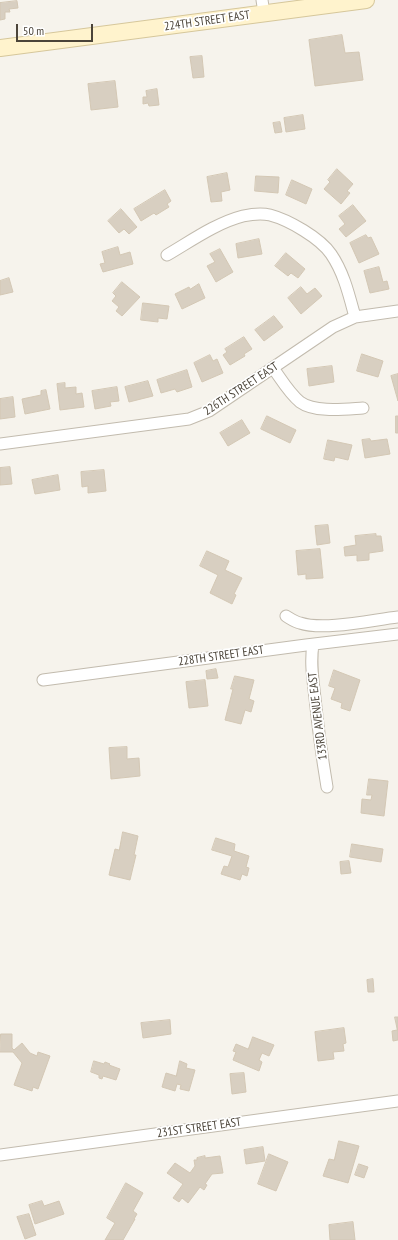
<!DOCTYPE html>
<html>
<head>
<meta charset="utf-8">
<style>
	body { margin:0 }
	#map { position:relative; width:398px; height:1240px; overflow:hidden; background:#f6f3ec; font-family:"PT Sans Narrow",sans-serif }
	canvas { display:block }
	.scale { position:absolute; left:16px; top:24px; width:77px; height:18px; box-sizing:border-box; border:2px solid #4b4439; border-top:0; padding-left:5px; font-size:12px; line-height:14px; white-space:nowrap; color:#4b4439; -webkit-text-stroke:3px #fff; paint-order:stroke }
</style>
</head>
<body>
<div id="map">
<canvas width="398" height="1240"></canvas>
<div class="scale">50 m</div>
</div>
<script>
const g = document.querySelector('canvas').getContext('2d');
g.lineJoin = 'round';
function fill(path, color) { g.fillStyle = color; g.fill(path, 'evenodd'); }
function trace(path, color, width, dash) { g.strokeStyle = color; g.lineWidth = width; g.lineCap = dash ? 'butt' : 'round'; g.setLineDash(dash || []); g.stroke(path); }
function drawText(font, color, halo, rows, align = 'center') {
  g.font = font + ' "PT Sans Narrow",sans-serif'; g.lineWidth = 3.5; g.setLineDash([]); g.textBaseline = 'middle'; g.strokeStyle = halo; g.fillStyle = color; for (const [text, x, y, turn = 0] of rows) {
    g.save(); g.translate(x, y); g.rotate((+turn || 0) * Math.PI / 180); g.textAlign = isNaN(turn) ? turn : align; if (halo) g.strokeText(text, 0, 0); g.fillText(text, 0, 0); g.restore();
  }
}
const building = new Path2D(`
	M17 1 18 8 9 9 10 12H5V19L0 20V3Z
	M342 35 345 53 359 52 363 80 315 86 309 40Z
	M202 56 204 77 193 78 190 57Z
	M115 81 118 107 91 110 88 84Z
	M157 89 159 105 149 106 148 103 143 104V97H147L146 91Z
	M303 115 305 129 286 132 284 118Z
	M280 122 282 132 275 133 273 123Z
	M337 169 353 184 347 191 350 193 341 204 324 189 330 182 328 180Z
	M227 173 230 190 221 192 222 201 211 202 207 177Z
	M256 176 279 177 278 193 255 191Z
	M292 180 312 189 306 204 286 195Z
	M165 190 171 201 167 204 169 207 156 215 154 213 141 221 134 209Z
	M353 205 366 221 346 237 339 229 345 224 339 216Z
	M121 209 137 227 129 234 124 229 119 233 108 221Z
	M366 235 368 238 371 237 379 254 359 263 350 243Z
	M259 239 262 254 238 258 236 244Z
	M118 247 120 255 130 252 133 264 103 272 100 264 105 263 102 252Z
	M220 249 233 272 216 282 207 266 215 262 210 254Z
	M286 253 305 269 298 278 291 273 288 276 275 266Z
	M379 267 383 282 387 281 389 289 370 293 364 271Z
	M9 278 13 292 0 295V281Z
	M122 282 140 297 122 316 116 311 119 307 112 301 116 296 113 293Z
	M199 284 205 298 182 309 175 294 189 287 190 289Z
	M301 287 307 294 315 288 322 296 301 314 288 298Z
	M143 303 169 306 167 319 158 318V322L141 320Z
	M274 316 283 327 264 341 255 330Z
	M244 337 252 349 244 354 245 356 230 365 223 355 227 352 225 349Z
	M362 354 383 361 378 377 357 371Z
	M210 355 213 361 217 359 223 373 202 382 194 363Z
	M332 366 334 382 309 386 307 369Z
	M187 370 192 387 177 392 175 389 161 393 157 380Z
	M398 374V401L391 376Z
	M148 381 153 396 129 402 125 387Z
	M65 383V388L76 387V394L82 393 84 407 60 410 57 384Z
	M117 387 119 401 110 402 111 406 95 409 92 391Z
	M46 390 50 409 25 414 22 399 41 395V391Z
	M13 397 15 417 0 419V399Z
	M267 416 296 430 290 443 261 429Z
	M396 416H398V433H396Z
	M242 420 250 433 228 446 220 433Z
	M370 439 371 441 387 439 390 454 365 458 362 440Z
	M328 440 352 445 348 460 335 457 334 461 324 459Z
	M10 467 12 484 0 485V468Z
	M104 470 106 491 88 493V486L82 487 81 472Z
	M58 475 60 490 35 494 32 480Z
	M328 525 330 543 317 545 315 526Z
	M376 534V536H381L383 551 369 553V560L357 561V555L345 556 344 547 356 545 355 536Z
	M320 549 323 578 306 579V574L298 575 296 551Z
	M207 551 229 561 225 570 242 578 234 594 236 595 232 604 210 593 218 575 200 566Z
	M216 669 218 678 207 679 206 671Z
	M334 670 360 680 350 711 341 708 342 703 331 699 335 688 329 686Z
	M235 676 254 680 249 699 254 701 251 712 245 710 241 724 225 720 233 689H231Z
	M205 680 208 706 189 708 186 682Z
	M127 747V759L139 758 140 776 111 779 109 748Z
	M369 779 388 781 384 816 361 813 362 799 371 800 372 795H367Z
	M123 832 138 836 134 855H136L130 880 109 875 115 849 119 850Z
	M216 838 235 844 234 851 249 856 246 867 249 868 247 876 242 874 240 880 221 874 224 866 228 867 232 856 212 850Z
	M352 844 383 849 381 862 350 857Z
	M349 861 351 873 341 874 340 862Z
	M373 979 374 992H368L367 980Z
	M395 1017H398V1040L393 1041 392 1031 397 1030Z
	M170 1020 171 1034 143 1038 141 1023Z
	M344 1028 346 1043 343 1044 344 1051 333 1052 334 1059 318 1061 315 1032Z
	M1 1034H12V1048L14 1050 22 1043 30 1053 37 1056 38 1052 50 1056 38 1089 33 1087 32 1091 14 1085 22 1063 13 1052H0Z
	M253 1037 274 1045 269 1056 262 1053 259 1060 262 1062 259 1071 233 1060 236 1052 233 1051 236 1044 248 1049Z
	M94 1061 104 1064 105 1062 110 1064 109 1065 120 1069 116 1080 103 1076 102 1079 99 1078V1075L91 1072Z
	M180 1061 187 1064 186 1068 195 1070 189 1091 180 1089 181 1085 177 1084 175 1091 162 1087 166 1073 176 1076Z
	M244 1073 246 1092 232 1094 230 1074Z
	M339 1141 359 1146 348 1183 323 1176 329 1159 334 1160Z
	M263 1147 265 1161 246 1164 244 1150Z
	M269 1154 288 1162 276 1191 258 1184Z
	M205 1156V1158L220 1156 223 1173 212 1174 205 1184 207 1185 204 1190 200 1187 188 1203 182 1198 179 1202 173 1198 183 1184 167 1173 175 1163 190 1173 195 1166 194 1160H197V1158Z
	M359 1164 368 1167 364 1178 355 1175Z
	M126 1183 143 1193 133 1211 137 1214 134 1219H135L123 1240H105L115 1223 107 1218Z
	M42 1201 44 1206 59 1201 64 1214 35 1224 29 1205Z
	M29 1214 36 1235 25 1239 17 1217Z
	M353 1222 355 1240H330L329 1225Z`);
fill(building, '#d8cfc1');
trace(building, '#d3c7b4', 1);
const minor = new Path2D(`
	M262 0 264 13
	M167 255C191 241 216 223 243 216 252 214 262 213 270 215 289 220 320 238 331 254 344 273 349 295 355 317
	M273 368C281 379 289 393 300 402 315 413 346 409 363 408
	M0 444 189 419 209 411 333 327 355 317 398 311
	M286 616C291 619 295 622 300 623 324 631 372 620 398 617
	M313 645C310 662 313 680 315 698 318 728 322 757 327 787
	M43 680 306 645 398 634
	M0 1155 398 1101`);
const secondary = new Path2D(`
	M0 48 366 0`);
trace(minor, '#c2bbae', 13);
trace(secondary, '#d6c79b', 18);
trace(minor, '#fff', 11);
trace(secondary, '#fff3cd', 16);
drawText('12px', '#4b4439', '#fff', [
	["224TH STREET EAST",207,21,-8],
	["226TH STREET EAST",241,389,-33],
	["228TH STREET EAST",221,656,-8],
	["133RD AVENUE EAST",318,716,-97],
	["231ST STREET EAST",199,1128,-8]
]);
</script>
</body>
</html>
